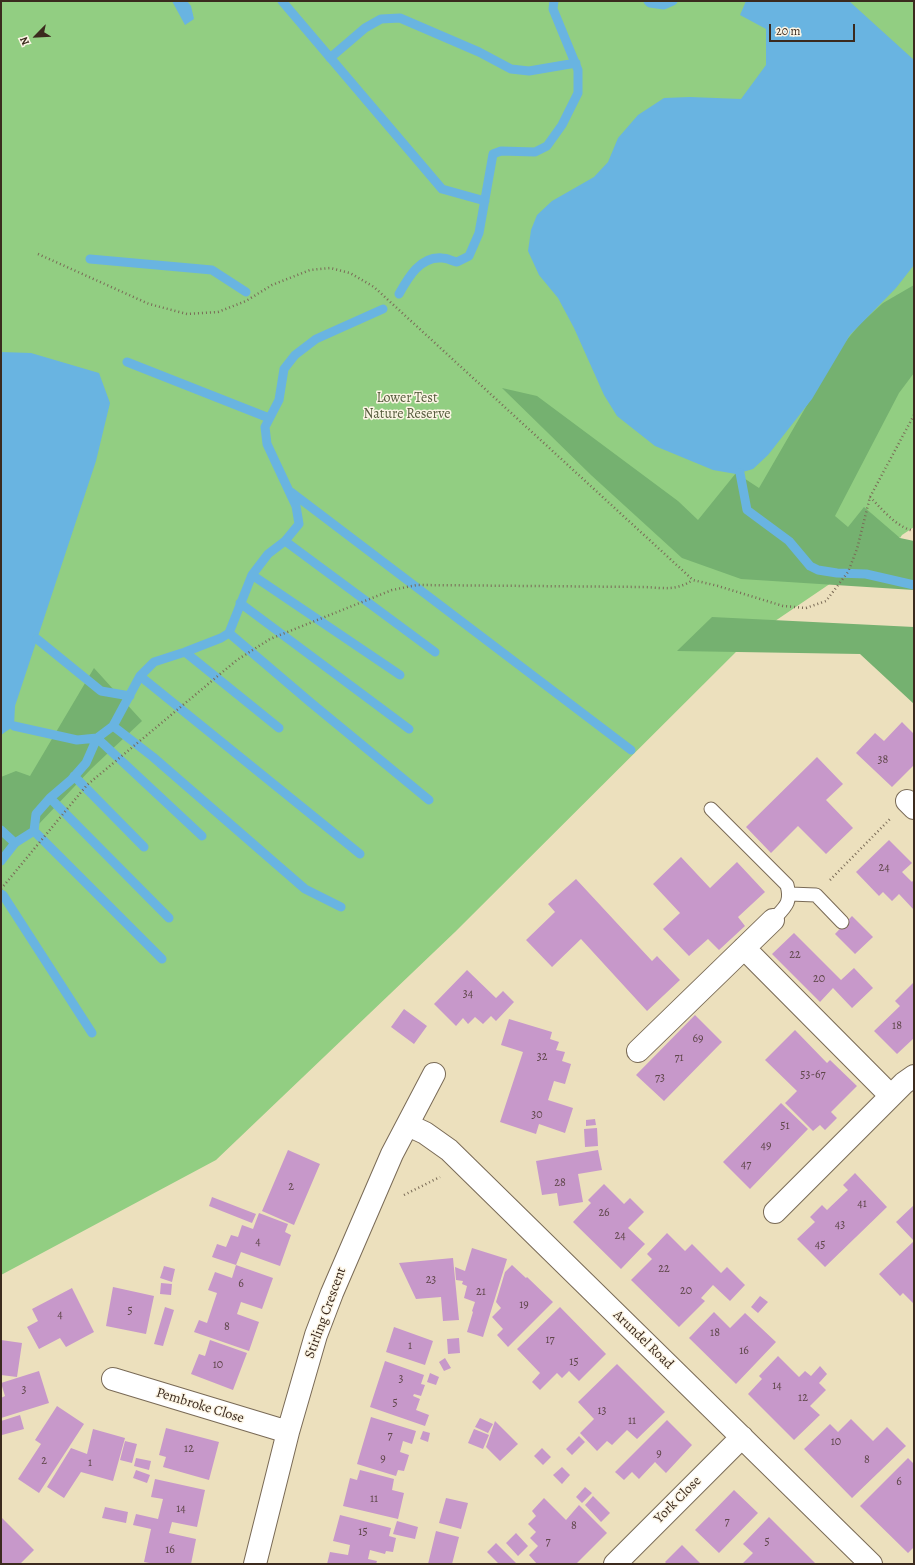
<!DOCTYPE html>
<html>
<head>
<meta charset="utf-8">
<style>
	body { margin:0 }
	#map { position:relative; width:915px; height:1565px; overflow:hidden; background:#ece0bd; font-family:Alegreya,serif }
	canvas { display:block }
	.frame { position:absolute; inset:0; border:2px solid #3b2a1e; pointer-events:none }
	.north { position:absolute; left:16px; top:16px; width:40px; height:40px; -webkit-text-stroke:3px #fcf5e5; paint-order:stroke; rotate:246deg; font-size:11px; font-weight:700; line-height:16px; text-align:center; color:#3b2a1e }
	.north::after { content:''; display:block; margin:auto; width:14px; height:18px; background:#3b2a1e; clip-path:polygon(50% 0,100% 100%,50% 72%,0 100%) }
	.scale { position:absolute; left:769px; top:24px; width:86px; height:18px; box-sizing:border-box; border:2px solid #3b2a1e; border-top:0; padding-left:5px; font-size:12px; line-height:14px; white-space:nowrap; color:#3b2a1e; -webkit-text-stroke:3px #fcf5e5; paint-order:stroke }
</style>
</head>
<body>
<div id="map">
<canvas width="915" height="1565"></canvas>
<div class="frame"></div>
<div class="north">N</div>
<div class="scale">20 m</div>
</div>
<script>
const g = document.querySelector('canvas').getContext('2d');
g.lineJoin = 'round';
function fill(path, color) { g.fillStyle = color; g.fill(path, 'evenodd'); }
function trace(path, color, width, dash) { g.strokeStyle = color; g.lineWidth = width; g.lineCap = dash ? 'butt' : 'round'; g.setLineDash(dash || []); g.stroke(path); }
function drawText(font, color, halo, rows, align = 'center') {
  g.font = font + ' Alegreya,serif'; g.lineWidth = 3; g.setLineDash([]); g.textBaseline = 'middle'; g.strokeStyle = halo; g.fillStyle = color; for (const [text, x, y, turn = 0] of rows) {
    g.save(); g.translate(x, y); g.rotate((+turn || 0) * Math.PI / 180); g.textAlign = isNaN(turn) ? turn : align; if (halo) g.strokeText(text, 0, 0); g.fillText(text, 0, 0); g.restore();
  }
}
fill(new Path2D(`
	M1 1H914V527L902 535 900 538 899 537 750 638 455 932 216 1160 1 1275Z`), '#92ce82');
fill(new Path2D(`
	M914 285V373L899 393 835 516 848 527 864 507 900 538 914 541V590L741 579 682 558 591 475 502 388 537 396 678 501 698 520 736 473 759 488 840 348 860 324 883 303Z
	M712 617 914 627V704L860 654 677 651Z
	M94 668 142 721 91 769 1 864V777L16 771 30 776Z`), '#75b170');
fill(new Path2D(`
	M172 1H187L191 6 194 19 185 25Z
	M746 1H849L914 60V265L896 288 850 335 812 399 768 455 753 469 736 474 713 470 655 446 617 416 604 395 574 328 558 298 539 275 528 251 531 230 537 215 552 201 594 177 608 162 618 138 638 115 664 98 690 97 741 99 766 65V29L740 15Z
	M1 352 31 353 99 373 110 403 96 461 15 706 14 726 1 735Z`), '#69b4e1');
trace(new Path2D(`
	M282 1 442 189 485 201
	M648 1 650 3 664 5 673 1
	M330 58 365 28 381 19 400 18 479 52 511 69 529 71 576 63
	M90 259 212 270 246 292
	M399 294C408 278 420 256 442 258 447 258 452 261 457 262L469 256 479 233 493 154 501 151 535 152 547 146 562 125 578 93V70L553 9 554 1
	M127 362 269 418
	M740 473 747 510 789 541 810 566 818 570 837 573 866 574 914 585
	M291 492 631 750
	M285 541 435 652
	M252 575 400 675
	M240 603 409 729
	M229 633 310 702 429 800
	M37 639 101 691 130 696
	M185 652 279 728
	M140 676 360 854
	M14 726 77 740 97 738 202 836
	M113 726 153 757 305 889 341 907
	M74 776 144 847
	M50 798 169 918
	M1 830 15 843
	M34 831 162 959
	M1 861 15 843 34 831 36 814 50 798 71 780 86 763 97 738 113 726 140 676 154 662 185 652 221 638 229 633 252 575 268 554 285 541 299 524 296 506 267 444 265 427 279 400 284 369 295 355 316 339 383 309
	M1 894 3 895 92 1033`), '#69b4e1', 9);
fill(new Path2D(`
	M902 722 914 734V765L892 787 856 753 875 733 884 741Z
	M817 757 843 784 826 800 853 828 826 854 798 826 771 853 746 827Z
	M889 840 912 863 902 872 912 882 914 879V910L899 894 892 901 883 892 879 896 856 872Z
	M681 857 710 888 737 862 765 892 738 917 745 926 719 950 708 939 689 956 663 929 680 913 653 884Z
	M576 879 652 961 657 956 680 980 647 1011 581 939 552 967 526 940 555 912 548 904Z
	M852 916 873 937 855 954 835 934Z
	M794 933 841 980 854 968 873 988 852 1008 833 988 820 1002 772 954Z
	M467 970 496 998 503 991 514 1002 496 1021 491 1016 483 1024 475 1017 468 1024 463 1018 456 1026 434 1004Z
	M914 982V1038L897 1054 874 1031 900 1006 895 1001Z
	M404 1009 427 1026 414 1044 391 1027Z
	M695 1015 722 1042 664 1101 636 1075Z
	M509 1019 552 1032 550 1039 559 1042 556 1050 565 1052 562 1061 571 1064 565 1084 554 1081 548 1100 573 1108 565 1133 539 1124 536 1134 500 1122 523 1052 501 1045Z
	M795 1030 827 1063 830 1060 857 1086 831 1112 837 1118 825 1130 820 1125 813 1131 785 1103 797 1091 765 1060Z
	M781 1103 808 1129 750 1189 723 1162Z
	M595 1119 596 1125 586 1126V1120Z
	M597 1128 598 1146 585 1147 584 1129Z
	M288 1150 320 1164 294 1225 262 1211Z
	M598 1150 602 1170 578 1174 583 1202 559 1206 557 1193 542 1195 536 1161Z
	M855 1173 887 1207 825 1267 797 1239 815 1222 810 1217 822 1205 827 1210 848 1190 843 1185Z
	M604 1184 624 1204 630 1198 644 1212 628 1228 645 1244 621 1269 573 1222 591 1203 588 1200Z
	M212 1197 256 1214 252 1223 209 1206Z
	M914 1205V1241L896 1222Z
	M259 1213 288 1224 285 1232 291 1235 280 1266 241 1252 236 1265 212 1257 217 1244 226 1247 231 1235 238 1237 242 1225 253 1229Z
	M667 1233 685 1251 692 1244 721 1273 727 1267 745 1285 730 1301 713 1285 701 1298 705 1301 679 1327 631 1280 652 1259 647 1254Z
	M914 1241V1304L903 1293 900 1296 879 1274Z
	M472 1248 507 1259 483 1337 467 1332 473 1312 472 1311 475 1302 464 1298 467 1286 462 1284 463 1281 456 1280 455 1267 465 1271Z
	M453 1258 459 1320 443 1321 441 1297 416 1299 399 1263Z
	M236 1265 273 1278 262 1309 241 1302 237 1314 259 1322 249 1351 194 1332 199 1320 207 1323 217 1293 208 1290 215 1272 232 1278Z
	M512 1265 526 1278 527 1277 553 1302 508 1347 497 1335 503 1329 492 1317 501 1308 496 1302 505 1272Z
	M164 1266 175 1269 172 1282 160 1278Z
	M161 1283 172 1284 171 1295 160 1294Z
	M113 1287 154 1296 146 1334 106 1326Z
	M72 1288 94 1332 66 1347 60 1338 39 1349 27 1327 38 1321 32 1309Z
	M760 1296 768 1302 758 1313 751 1307Z
	M165 1307 174 1310 163 1346 154 1344Z
	M560 1307 606 1354 579 1381 569 1371 562 1378 557 1373 540 1390 532 1382 540 1373 517 1349Z
	M714 1312 730 1328 745 1313 776 1342 736 1384 689 1338Z
	M394 1327 433 1341 425 1365 386 1352Z
	M459 1338 460 1353 448 1354 447 1339Z
	M1 1340 22 1343 17 1377 1 1375Z
	M210 1340 247 1353 233 1390 191 1374 199 1354 205 1356Z
	M778 1356 799 1377 805 1371 811 1376 820 1366 827 1374 819 1383 826 1390 810 1406 820 1415 794 1440 748 1394 762 1379 759 1376Z
	M445 1358 451 1368 444 1371 439 1362Z
	M385 1361 424 1375 421 1384 425 1385 421 1396 414 1394 413 1396 420 1399 416 1410 429 1415 425 1426 370 1407Z
	M617 1364 665 1412 637 1439 627 1430 612 1445 607 1441 597 1451 580 1433 594 1419 578 1402Z
	M39 1371 49 1403 1 1418V1398L5 1396 1 1383Z
	M430 1373 439 1377 436 1385 427 1382Z
	M57 1406 84 1424 39 1493 18 1479 41 1444 35 1440Z
	M20 1415 24 1429 2 1435 1 1421Z
	M371 1417 416 1431 412 1444 403 1441 400 1452 409 1455 404 1471 398 1470 396 1476 357 1464Z
	M480 1418 493 1424 488 1433 475 1427Z
	M851 1419 873 1441 887 1427 906 1446 852 1498 804 1449 830 1424 838 1432Z
	M667 1420 692 1445 666 1473 655 1462 639 1479 632 1472 624 1480 615 1472Z
	M495 1421 518 1444 500 1461 486 1447Z
	M166 1428 219 1442 209 1480 163 1467 166 1457 159 1455Z
	M93 1429 125 1438 113 1481 81 1472 64 1498 47 1487 71 1448 87 1454Z
	M474 1429 489 1435 483 1449 468 1443Z
	M423 1431 430 1433 428 1442 420 1439Z
	M579 1436 585 1442 572 1455 566 1449Z
	M125 1441 137 1444 132 1463 120 1460Z
	M542 1448 551 1457 543 1465 534 1456Z
	M136 1458 151 1461 149 1470 134 1466Z
	M908 1458 914 1464V1547L908 1553 860 1506Z
	M562 1467 570 1475 562 1484 553 1475Z
	M136 1470 150 1475 147 1483 133 1478Z
	M360 1470 394 1479 392 1490 404 1493 398 1519 343 1506 350 1478 357 1480Z
	M155 1479 205 1490 197 1527 172 1522 169 1533 196 1539 191 1564H155L144 1562 151 1529 133 1525 136 1514 158 1519 163 1499 151 1497Z
	M585 1487 592 1493 582 1503 576 1497Z
	M734 1490 758 1513 719 1553 695 1530Z
	M593 1496 610 1513 601 1522 585 1505Z
	M446 1498 468 1503 461 1529 439 1523Z
	M544 1498 566 1520 579 1505 607 1533 576 1564H537L529 1555 538 1546 530 1538 536 1532 528 1524 536 1516 532 1511Z
	M105 1507 128 1512 126 1523 102 1518Z
	M340 1515 391 1528 389 1536 396 1538 393 1552 386 1551 385 1554 370 1550 368 1559 377 1561 376 1564H327L330 1552 348 1555 350 1545 333 1541Z
	M1 1517 34 1550 20 1564H1Z
	M769 1517 815 1563 814 1564H742L753 1553 743 1544Z
	M397 1521 418 1527 415 1539 393 1534Z
	M436 1531 459 1537 452 1564H428Z
	M516 1533 528 1546 518 1556 506 1543Z
	M496 1543 517 1564H499L487 1552Z
	M682 1545 701 1564H667L665 1562Z`), '#c798ca');
const service = new Path2D(`
	M711 809 787 885C792 903 785 907 773 920
	M790 894 816 895 842 922`);
const minor = new Path2D(`
	M907 801 914 808
	M744 948 891 1096
	M638 1051 773 920
	M408 1125 425 1133 449 1150 871 1564
	M775 1212 904 1083 914 1076
	M113 1379 288 1432
	M255 1564 288 1432 316 1335 332 1293 392 1154 434 1074
	M615 1564 742 1437`);
trace(service, '#796a56', 15);
trace(minor, '#796a56', 24);
trace(new Path2D(`
	M38 254 149 304 187 314 218 312 246 301 272 285 310 270 330 268 350 273 374 287 693 580 718 586 783 606 806 608 826 601 848 572 857 549 870 497 914 415
	M870 497C883 510 896 527 914 531
	M830 880 890 819
	M1 889 87 785 237 660 270 639 392 590 417 585 645 587C665 588 675 591 693 580
	M404 1195 440 1177`), '#796a56', 2.5, [1, 3]);
trace(service, '#fff', 13);
trace(minor, '#fff', 22);
drawText('12px', '#5e4649', null, [
	["38",883,760],
	["24",884,868],
	["22",795,955],
	["20",819,979],
	["34",468,994],
	["18",897,1026],
	["69",698,1039],
	["32",542,1057],
	["71",679,1058],
	["53-67",813,1075],
	["73",660,1078],
	["30",537,1115],
	["51",785,1126],
	["49",766,1146],
	["47",746,1165],
	["28",560,1183],
	["2",291,1187],
	["41",862,1204],
	["26",604,1213],
	["43",840,1225],
	["24",620,1236],
	["4",258,1242],
	["45",820,1245],
	["22",664,1269],
	["23",431,1280],
	["6",241,1284],
	["20",686,1291],
	["21",481,1292],
	["19",524,1305],
	["5",130,1311],
	["4",60,1315],
	["8",227,1327],
	["18",715,1333],
	["17",550,1340],
	["1",410,1346],
	["16",744,1351],
	["15",574,1362],
	["10",218,1365],
	["3",401,1379],
	["14",777,1386],
	["3",24,1390],
	["12",803,1398],
	["5",395,1403],
	["13",602,1411],
	["11",632,1421],
	["7",390,1436],
	["10",836,1442],
	["12",189,1449],
	["9",659,1454],
	["9",383,1459],
	["8",867,1460],
	["2",44,1461],
	["1",90,1463],
	["6",899,1482],
	["11",374,1499],
	["14",181,1509],
	["7",727,1522],
	["8",574,1526],
	["15",363,1532],
	["7",548,1542],
	["5",767,1542],
	["16",170,1550]
]);
drawText('14px', '#555b3c', '#fcf5e5', [
	["Lower Test",407,399],
	["Nature Reserve",407,415]
]);
drawText('14px', '#3b2a1e', '#fcf5e5', [
	["Stirling Crescent",326,1313,-70],
	["Arundel Road",643,1340,44],
	["Pembroke Close",200,1406,17],
	["York Close",678,1500,-45]
]);
</script>
</body>
</html>
